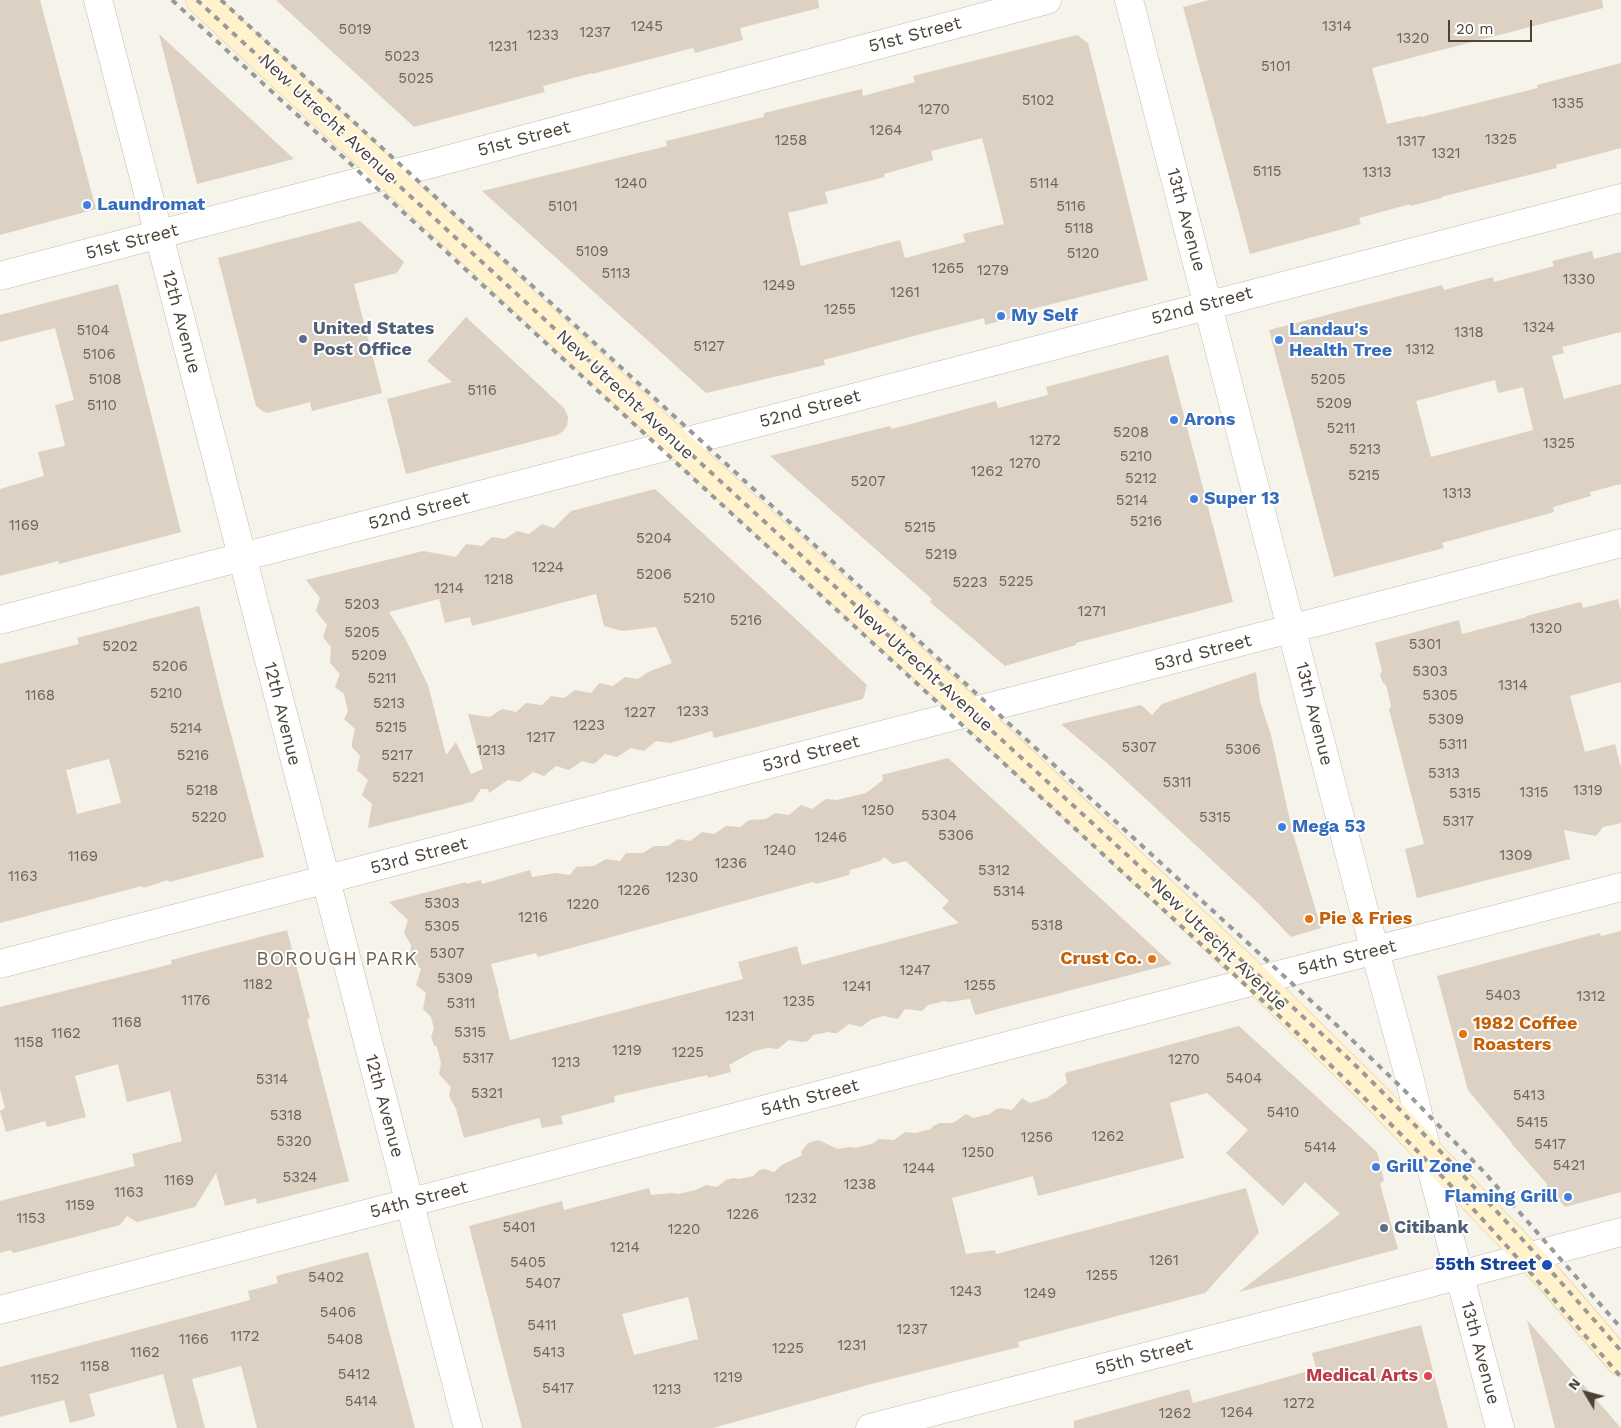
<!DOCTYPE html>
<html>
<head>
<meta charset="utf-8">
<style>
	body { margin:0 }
	#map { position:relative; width:1621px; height:1428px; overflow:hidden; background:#f6f3eb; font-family:"Work Sans",sans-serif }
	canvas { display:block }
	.north { position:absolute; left:1561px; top:1368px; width:50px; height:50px; -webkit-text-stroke:4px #fff; paint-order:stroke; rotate:307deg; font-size:14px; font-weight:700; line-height:20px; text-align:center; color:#4b4338 }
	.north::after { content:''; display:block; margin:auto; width:18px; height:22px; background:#4b4338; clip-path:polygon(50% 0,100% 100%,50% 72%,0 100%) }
	.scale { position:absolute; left:1448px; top:20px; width:84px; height:22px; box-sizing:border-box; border:2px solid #4b4338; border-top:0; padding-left:6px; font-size:15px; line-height:18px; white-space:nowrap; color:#4b4338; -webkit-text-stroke:4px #fff; paint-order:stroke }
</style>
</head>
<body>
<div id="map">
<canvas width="1621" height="1428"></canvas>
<div class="north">N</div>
<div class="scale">20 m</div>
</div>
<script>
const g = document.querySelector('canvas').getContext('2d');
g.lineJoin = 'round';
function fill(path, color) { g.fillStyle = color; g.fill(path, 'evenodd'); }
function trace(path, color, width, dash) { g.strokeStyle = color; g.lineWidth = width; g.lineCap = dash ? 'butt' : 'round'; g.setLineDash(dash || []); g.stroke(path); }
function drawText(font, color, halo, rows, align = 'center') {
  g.font = font + ' "Work Sans",sans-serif'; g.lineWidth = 4; g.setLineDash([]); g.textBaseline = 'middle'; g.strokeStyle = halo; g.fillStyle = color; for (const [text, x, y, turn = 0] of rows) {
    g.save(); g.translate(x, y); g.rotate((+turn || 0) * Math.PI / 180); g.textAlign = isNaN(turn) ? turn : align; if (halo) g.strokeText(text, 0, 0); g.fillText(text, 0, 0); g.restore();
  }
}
fill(new Path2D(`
	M0 0H40L96 209 0 235Z
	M276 0H818L819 8 740 28 743 40 695 53 693 48 592 74V73L543 86 545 92 414 127Z
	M1209 0H1602L1603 8 1372 68 1387 124 1421 116V117L1538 88 1537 85 1621 63V148L1556 165 1557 168 1441 197 1442 198 1410 206V204L1359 218 1361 224 1250 254 1183 7Z
	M159 34 294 159 197 184Z
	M1077 35 1088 43 1148 280 1024 311 1025 315 985 325 984 318 925 333 824 360 825 365 706 393 482 191 667 146 666 141 764 117V113L862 89 863 96 915 82 913 76ZM982 138 1004 224 963 234 965 242 905 258 900 240 801 266 788 213 828 203 825 192 885 177 884 174 933 160 931 151Z
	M360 221 404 262 397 273 354 284 382 393 312 411 310 402 268 413 264 412 256 406 255 402 218 258Z
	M1592 251 1594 259 1621 252V332L1562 347 1564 353 1552 356 1564 399 1621 384V484L1590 492 1591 496 1553 507 1554 512 1442 543 1444 548 1334 577 1269 330 1442 285 1444 290 1493 277 1494 282 1554 266 1552 261ZM1495 380 1498 393 1523 387 1533 430 1431 457 1416 401Z
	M118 284 181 532 59 564 58 561 0 576V489L44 476 38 452 65 446 55 405 74 400 55 328 0 342V315Z
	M466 317 564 408 568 417 567 426 562 432 557 435 406 474 387 399 452 382 427 361Z
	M1168 355 1233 602 1076 643V645L1005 666 930 602 932 599 770 456 890 426 892 429 996 401 998 408 1048 395 1046 387Z
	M655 489 867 685 863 699 714 738 712 731 670 743 656 741 644 751 631 748 617 757 605 754 594 764 582 761 569 770 556 766 544 776 533 772 520 782 508 780 489 793 488 789H481L473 801 468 803 368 828 372 804 362 795 368 780 357 770 360 756 352 747V742L355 729 344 719 348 711 344 694 335 687 340 674 330 663 331 647 323 637 327 625 316 611 320 598 306 580 423 551 456 557 466 544 482 546 492 537 505 539 517 531 529 534 542 524 554 528 571 511ZM596 594 604 626 622 631 656 627 672 663 648 672 638 679 625 677 613 686 599 683 591 693 575 690 564 698 551 696 542 705 526 703 516 712 502 709 490 717 468 714 483 769 471 774 456 742 446 755 428 685 406 640 389 612 439 599 445 623 470 617 472 626Z
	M1618 599 1621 611V682L1570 696 1585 752 1615 744 1621 768V823L1603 827 1596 836 1564 830 1570 859 1417 898 1405 849 1424 844 1389 709 1391 706 1386 685 1383 683 1380 675 1382 671 1375 643 1459 620 1462 634 1527 617 1526 616 1581 602 1583 608Z
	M199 606 223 704 264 857 169 882 168 880 143 888 142 886 0 923V664L79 644 77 638ZM109 759 121 803 77 814 66 770Z
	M1256 672 1260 701 1271 735 1292 830 1321 928 1291 937 1258 903 1107 763 1061 724 1141 705 1152 715 1162 704Z
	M948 758 1172 964 975 1015 970 999 949 1002 944 1001 937 1003 928 1005 922 1011 905 1009 898 1019 884 1016 872 1019 861 1027 849 1024 837 1033H832L828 1032 813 1035 808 1041 802 1042 789 1040 778 1049 768 1048 754 1051 729 1065 731 1072 708 1078 707 1075 614 1096 615 1102 561 1116 563 1124 542 1128 539 1118 464 1138 456 1109 449 1096 451 1087 439 1074 441 1063 437 1047 434 1045 431 1037 434 1029 431 1017 423 1009 426 993 416 985 421 969 410 960 411 945 404 933 408 920 389 902 466 882V884L481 880 482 884 530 870 532 877 556 873 570 875 576 867 594 866 606 859 620 861 626 853H643L654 846H668L678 839 690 841 702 832 714 834 726 826 740 827 749 820 766 819 775 813 789 815 801 805 812 809 826 799 837 800 866 793 883 780 882 775ZM884 857 893 864 906 861 949 901 942 908 959 923 802 965 797 946 738 962 743 979 510 1040 498 994 499 993 491 964 536 953 538 957 813 882 816 884 849 875 850 870 880 861Z
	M287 930 310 1018 307 1019 349 1181 257 1204 256 1198 225 1206 216 1173 195 1207 137 1222 127 1216 120 1225 14 1253 10 1250 0 1253V1201L135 1166 132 1154 182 1141 170 1091 127 1102 118 1064 75 1076 86 1117 47 1127 45 1121 6 1132 0 1111 5 1108 0 1089V1007L172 964 171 960Z
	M1621 931V1192L1565 1207 1546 1185H1548L1511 1143H1512L1468 1090 1437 976 1600 933 1601 936Z
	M1239 1026 1377 1152 1384 1180 1380 1184 1398 1249 1239 1292 1340 1214 1305 1182 1283 1206 1226 1153 1248 1130 1207 1093 1170 1103 1184 1158 1038 1196 1033 1176 952 1198 966 1254 995 1250 996 1254 1246 1188 1259 1233 1205 1293 1018 1342 1019 1347 875 1383 713 1428H522L469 1226 562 1201 564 1210 649 1188 651 1195 672 1193 678 1194 696 1190 706 1185 717 1187 726 1180 733 1178 739 1179 753 1176 759 1170 765 1169 774 1172 782 1165 802 1155 801 1152 808 1143 818 1140 838 1149 850 1147 855 1148 872 1144 879 1139 894 1140 905 1132 915 1133 931 1129 933 1126 940 1123H953L966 1114 973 1118 990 1114 996 1109 1001 1108 1012 1110 1022 1098 1030 1103 1047 1098 1067 1083 1065 1073ZM688 1297 698 1339 634 1355 622 1314Z
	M368 1252 415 1428H257L241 1366 192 1379 205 1428H177L163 1374 89 1394 95 1416 70 1423 64 1400 0 1417V1367L250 1300 248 1291 278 1283 276 1276Z
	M1527 1320 1621 1428H1555Z
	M1421 1325 1448 1428H1074V1421L1189 1389 1193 1403 1316 1369 1312 1353Z`), '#dcd1c2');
const street = new Path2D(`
	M98 0 468 1428
	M1129 0 1366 918 1409 1076 1427 1152 1500 1428
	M0 276 343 186 431 164 1047 0
	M0 620 1621 198
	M0 964 1621 543
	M0 1310 1216 991 1621 887
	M870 1428 1419 1286 1621 1232`);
const secondary = new Path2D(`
	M200 0 677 443 971 712 1258 981 1373 1094 1549 1278 1621 1362`);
trace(street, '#c2baad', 29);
trace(secondary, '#d8c799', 29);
trace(street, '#fff', 28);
trace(secondary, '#fff2cc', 28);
trace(new Path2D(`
	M172 0 1276 1013C1338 1072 1399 1131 1457 1192 1514 1252 1567 1315 1621 1377
	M197 0 1349 1059C1445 1153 1534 1250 1621 1351
	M221 0 1322 1011 1404 1090 1485 1173 1621 1328`), '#999', 4, [6, 6]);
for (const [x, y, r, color] of [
	[87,205,5,"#3f7fe0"],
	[1001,316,5,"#3f7fe0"],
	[303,339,5,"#5c6f8a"],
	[1279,340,5,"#3f7fe0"],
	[1174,420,5,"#3f7fe0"],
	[1194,499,5,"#3f7fe0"],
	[1282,827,5,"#3f7fe0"],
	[1309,919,5,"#e8710a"],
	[1152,959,5,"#e8710a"],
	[1463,1034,5,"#e8710a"],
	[1376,1167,5,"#3f7fe0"],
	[1568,1197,5,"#3f7fe0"],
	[1384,1228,5,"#5c6f8a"],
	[1547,1265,6,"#1a4fb4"],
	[1428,1376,5,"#e0444e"]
]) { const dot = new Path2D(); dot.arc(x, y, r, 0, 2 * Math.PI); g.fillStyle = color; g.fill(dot); trace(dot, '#fff', 2); }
drawText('15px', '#6f665a', null, [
	["1245",647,27],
	["1314",1337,27],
	["5019",355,30],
	["1237",595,33],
	["1233",543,36],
	["1320",1413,39],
	["1231",503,47],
	["5023",402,57],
	["5101",1276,67],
	["5025",416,79],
	["5102",1038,101],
	["1335",1568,104],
	["1270",934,110],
	["1264",886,131],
	["1325",1501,140],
	["1258",791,141],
	["1317",1411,142],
	["1321",1446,154],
	["5115",1267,172],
	["1313",1377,173],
	["1240",631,184],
	["5114",1044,184],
	["5101",563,207],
	["5116",1071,207],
	["5118",1079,229],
	["5109",592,252],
	["5120",1083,254],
	["1265",948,269],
	["1279",993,271],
	["5113",616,274],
	["1330",1579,280],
	["1249",779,286],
	["1261",905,293],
	["1255",840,310],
	["1324",1539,328],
	["5104",93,331],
	["1318",1469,333],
	["5127",709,347],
	["1312",1420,350],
	["5106",99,355],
	["5108",105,380],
	["5205",1328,380],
	["5116",482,391],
	["5209",1334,404],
	["5110",102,406],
	["5211",1341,429],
	["5208",1131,433],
	["1272",1045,441],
	["1325",1559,444],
	["5213",1365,450],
	["5210",1136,457],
	["1270",1025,464],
	["1262",987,472],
	["5215",1364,476],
	["5212",1141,479],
	["5207",868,482],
	["1313",1457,494],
	["5214",1132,501],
	["5216",1146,522],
	["1169",24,526],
	["5215",920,528],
	["5204",654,539],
	["5219",941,555],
	["1224",548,568],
	["5206",654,575],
	["1218",499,580],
	["5225",1016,582],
	["5223",970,583],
	["1214",449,589],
	["5210",699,599],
	["5203",362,605],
	["1271",1092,612],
	["5216",746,621],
	["1320",1546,629],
	["5205",362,633],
	["5301",1425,645],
	["5202",120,647],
	["5209",369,656],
	["5206",170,667],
	["5303",1430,672],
	["5211",382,679],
	["1314",1513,686],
	["5210",166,694],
	["1168",40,696],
	["5305",1440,696],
	["5213",389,704],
	["1233",693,712],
	["1227",640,713],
	["5309",1446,720],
	["1223",589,726],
	["5215",391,728],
	["5214",186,729],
	["1217",541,738],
	["5311",1453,745],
	["5307",1139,748],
	["5306",1243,750],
	["1213",491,751],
	["5216",193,756],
	["5217",397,756],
	["5313",1444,774],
	["5221",408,778],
	["5311",1177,783],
	["5218",202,791],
	["1319",1588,791],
	["1315",1534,793],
	["5315",1465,794],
	["1250",878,811],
	["5304",939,816],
	["5220",209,818],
	["5315",1215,818],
	["5317",1458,822],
	["5306",956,836],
	["1246",831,838],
	["1240",780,851],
	["1309",1516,856],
	["1169",83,857],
	["1236",731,864],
	["5312",994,871],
	["1163",23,877],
	["1230",682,878],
	["1226",634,891],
	["5314",1009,892],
	["5303",442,904],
	["1220",583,905],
	["1216",533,918],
	["5318",1047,926],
	["5305",442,927],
	["5307",447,954],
	["1247",915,971],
	["5309",455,979],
	["1182",258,985],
	["1255",980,986],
	["1241",857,987],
	["5403",1503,996],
	["1312",1591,997],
	["1176",196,1001],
	["1235",799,1002],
	["5311",461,1004],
	["1231",740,1017],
	["1168",127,1023],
	["5315",470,1033],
	["1162",66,1034],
	["1158",29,1043],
	["1219",627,1051],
	["1225",688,1053],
	["5317",478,1059],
	["1270",1184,1060],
	["1213",566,1063],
	["5404",1244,1079],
	["5314",272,1080],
	["5321",487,1094],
	["5413",1529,1096],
	["5410",1283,1113],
	["5318",286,1116],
	["5415",1532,1123],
	["1262",1108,1137],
	["1256",1037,1138],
	["5320",294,1142],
	["5417",1550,1145],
	["5414",1320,1148],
	["1250",978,1153],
	["5421",1569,1166],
	["1244",919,1169],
	["5324",300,1178],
	["1169",179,1181],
	["1238",860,1185],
	["1163",129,1193],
	["1232",801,1199],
	["1159",80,1206],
	["1226",743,1215],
	["1153",31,1219],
	["5401",519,1228],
	["1220",684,1230],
	["1214",625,1248],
	["1261",1164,1261],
	["5405",528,1263],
	["1255",1102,1276],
	["5402",326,1278],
	["5407",543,1284],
	["1243",966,1292],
	["1249",1040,1294],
	["5406",338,1313],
	["5411",542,1326],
	["1237",912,1330],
	["1172",245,1337],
	["1166",194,1340],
	["5408",345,1340],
	["1231",852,1346],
	["1225",788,1349],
	["1162",145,1353],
	["5413",549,1353],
	["1158",95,1367],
	["5412",354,1375],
	["1219",728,1378],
	["1152",45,1380],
	["5417",558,1389],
	["1213",667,1390],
	["5414",361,1402],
	["1272",1299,1404],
	["1264",1237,1413],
	["1262",1175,1414]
]);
drawText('18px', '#4b4338', '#fff', [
	["51st Street",915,35,-15],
	["New Utrecht Avenue",328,119,43],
	["51st Street",524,139,-15],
	["13th Avenue",1186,220,75],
	["51st Street",132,242,-15],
	["52nd Street",1202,306,-15],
	["12th Avenue",181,322,75],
	["New Utrecht Avenue",625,395,43],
	["52nd Street",810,409,-15],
	["52nd Street",419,511,-15],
	["53rd Street",1203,653,-15],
	["New Utrecht Avenue",923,668,42],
	["12th Avenue",282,714,76],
	["13th Avenue",1314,714,76],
	["53rd Street",811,754,-15],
	["53rd Street",419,856,-15],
	["New Utrecht Avenue",1219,945,44],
	["54th Street",1347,958,-14],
	["54th Street",810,1098,-15],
	["12th Avenue",384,1106,75],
	["54th Street",419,1200,-15],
	["13th Avenue",1480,1353,75],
	["55th Street",1144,1357,-15]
]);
drawText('bold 18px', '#366cbe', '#fff', [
	["Laundromat",97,205],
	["My Self",1011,316],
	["Landau's",1289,330],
	["Health Tree",1289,351],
	["Arons",1184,420],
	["Super 13",1204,499],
	["Mega 53",1292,827],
	["Grill Zone",1386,1167],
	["Flaming Grill",1558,1197,"right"]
], 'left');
drawText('bold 18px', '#4e5e75', '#fff', [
	["United States",313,329],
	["Post Office",313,350],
	["Citibank",1394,1228]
], 'left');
drawText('bold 18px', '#c56008', '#fff', [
	["Pie & Fries",1319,919],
	["Crust Co.",1142,959,"right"],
	["1982 Coffee",1473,1024],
	["Roasters",1473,1045]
], 'left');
drawText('bold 18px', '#164399', '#fff', [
	["55th Street",1536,1265]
], 'right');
drawText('bold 18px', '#be3a42', '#fff', [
	["Medical Arts",1418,1376]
], 'right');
g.letterSpacing = '1px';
drawText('19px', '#6f614e', '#fff', [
	["BOROUGH PARK",337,959]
]);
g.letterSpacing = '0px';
</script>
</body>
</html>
